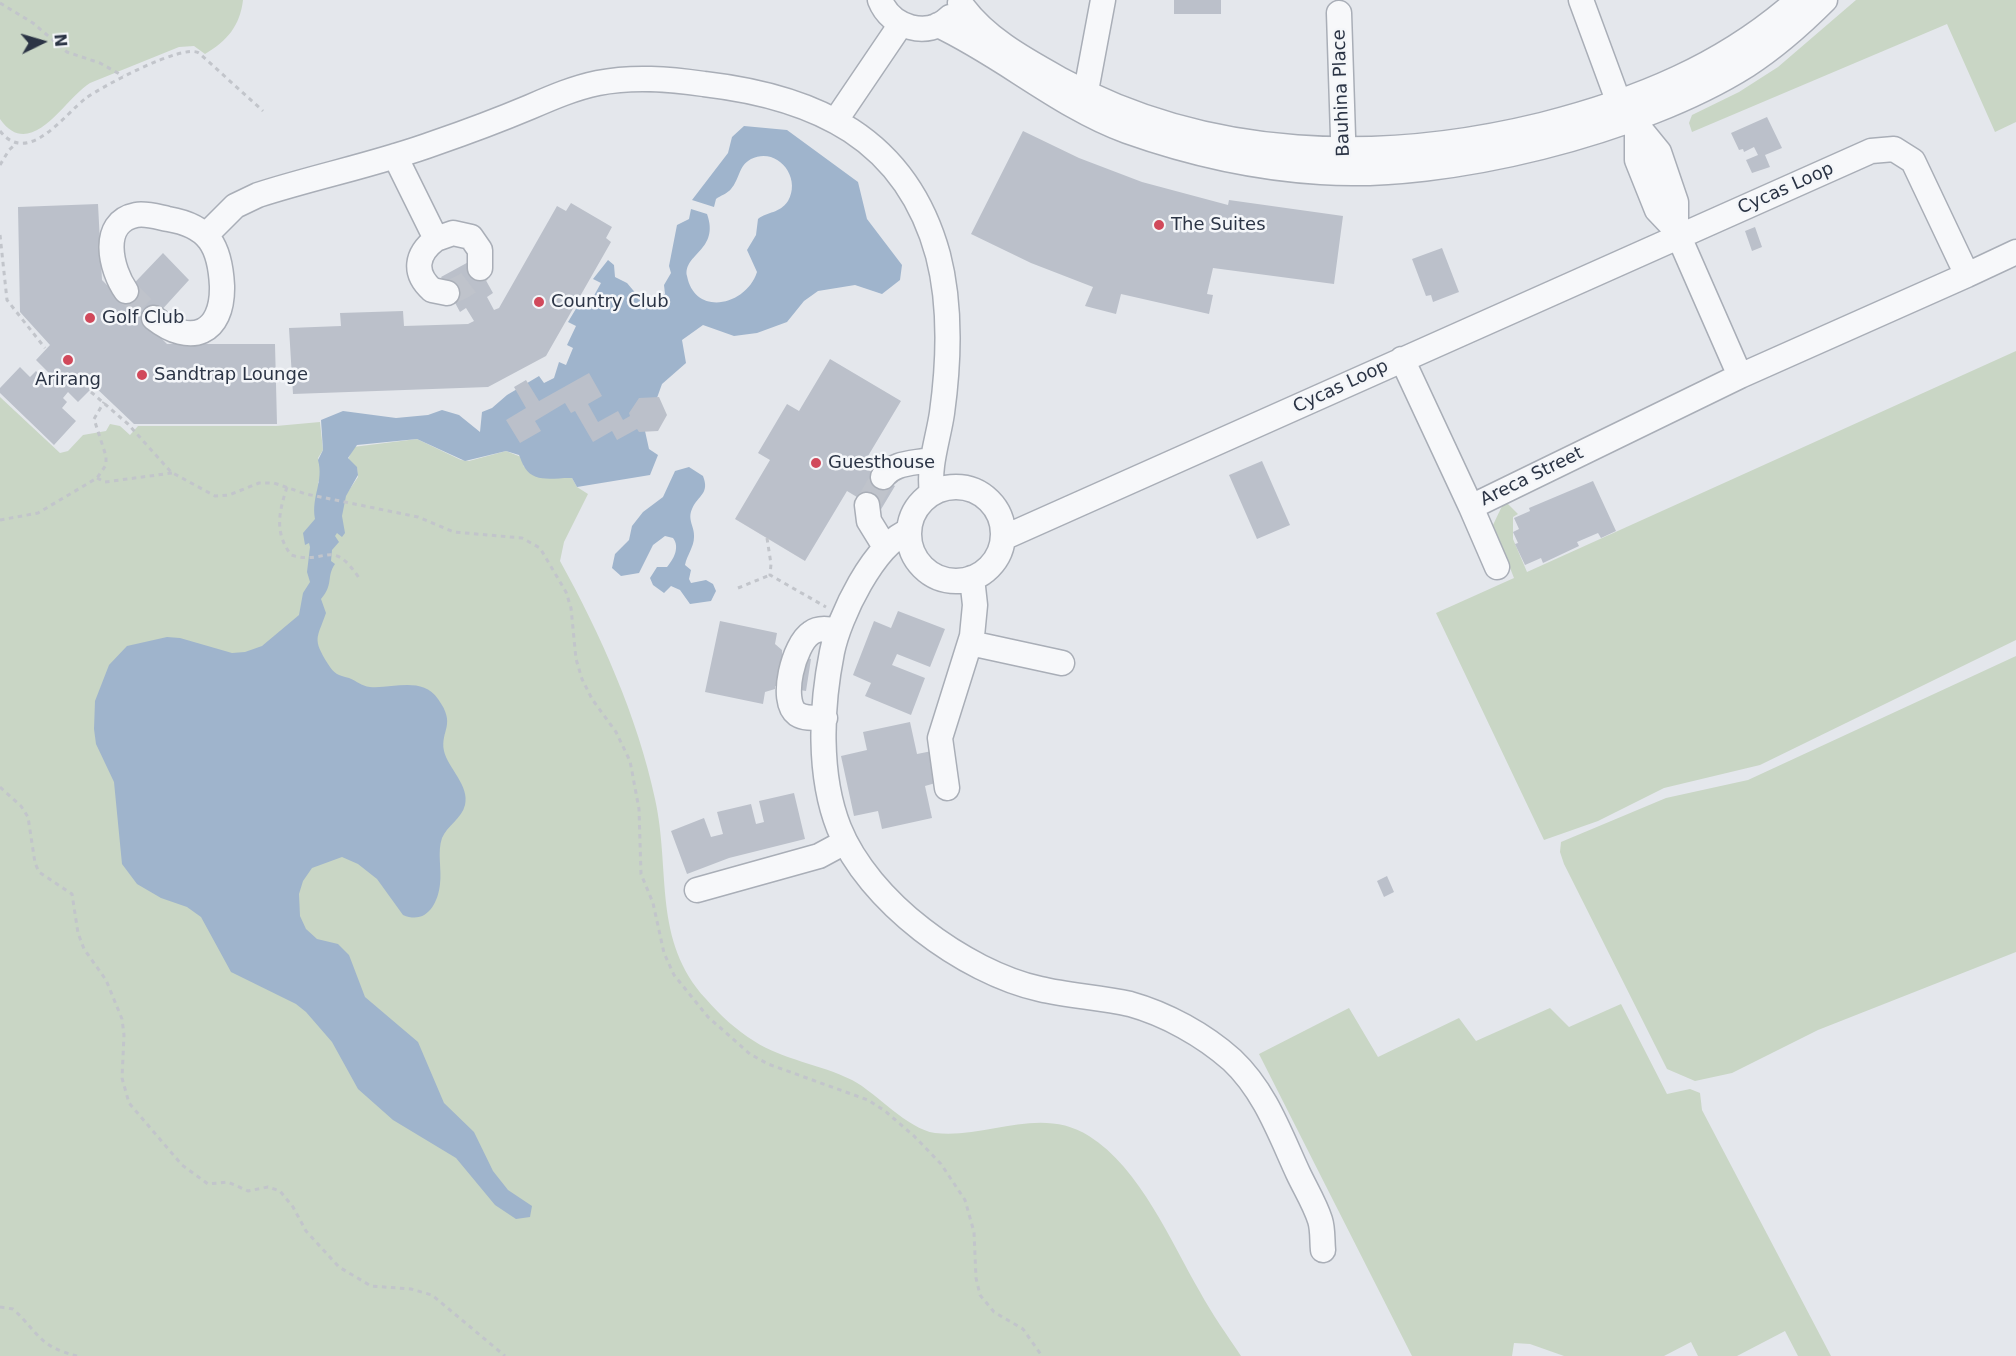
<!DOCTYPE html>
<html>
<head>
<meta charset="utf-8">
<style>
	body { margin:0 }
	#map { position:relative; width:2016px; height:1356px; overflow:hidden; background:#e4e7ec; font-family:"DejaVu Sans",sans-serif }
	canvas { display:block }
	.north { position:absolute; left:12px; top:12px; width:60px; height:60px; -webkit-text-stroke:4px #f4f6f9; paint-order:stroke; rotate:85deg; font-size:16px; font-weight:700; line-height:24px; text-align:center; color:#2b3445 }
	.north::after { content:''; display:block; margin:auto; width:21px; height:27px; background:#2b3445; clip-path:polygon(50% 0,100% 100%,50% 72%,0 100%) }
</style>
</head>
<body>
<div id="map">
<canvas width="2016" height="1356"></canvas>
<div class="north">N</div>
</div>
<script>
const g = document.querySelector('canvas').getContext('2d');
g.lineJoin = 'round';
function fill(path, color) { g.fillStyle = color; g.fill(path, 'evenodd'); }
function trace(path, color, width, dash) { g.strokeStyle = color; g.lineWidth = width; g.lineCap = dash ? 'butt' : 'round'; g.setLineDash(dash || []); g.stroke(path); }
function drawText(font, color, halo, rows, align = 'center') {
  g.font = font + ' "DejaVu Sans",sans-serif'; g.lineWidth = 5; g.setLineDash([]); g.textBaseline = 'middle'; g.strokeStyle = halo; g.fillStyle = color; for (const [text, x, y, turn = 0] of rows) {
    g.save(); g.translate(x, y); g.rotate((+turn || 0) * Math.PI / 180); g.textAlign = isNaN(turn) ? turn : align; if (halo) g.strokeText(text, 0, 0); g.fillText(text, 0, 0); g.restore();
  }
}
fill(new Path2D(`
	M0 0H243C240 26 227 41 205 54L194 46 179 47 90 83C65 98 31 163 0 119Z
	M1856 0H2016V122L1995 132 1947 24 1692 132 1689 123 1692 115 1739 92 1778 67Z
	M2016 351V640L1760 765 1664 788 1598 821 1544 840 1436 613 1514 578 1493 525 1503 504H1508L1518 514 1513 517V539L1527 572Z
	M0 397 60 453 68 451 83 435 106 431 110 424 120 426 130 435 138 426H276L320 422 323 450 318 458 322 473 318 483 345 496 358 477 357 468 348 460 353 447 417 439 461 460 469 461 506 451 521 457 524 467 572 478 577 487 588 494 564 542 560 561C600 633 638 718 655 799 671 871 652 940 706 999 720 1015 736 1030 754 1041 783 1060 820 1064 852 1080 877 1093 907 1129 935 1133 987 1139 1040 1105 1089 1136 1140 1168 1171 1242 1200 1292 1212 1314 1227 1335 1241 1356H0Z
	M2016 656V952L1818 1030 1732 1073 1695 1081 1667 1069 1564 864 1560 852 1561 842 1666 798 1748 780Z
	M1621 1004 1667 1094 1690 1089 1700 1093 1702 1110 1831 1356H1798L1785 1331 1737 1356H1698L1691 1342 1664 1356H1564L1530 1344 1514 1343 1512 1356H1412L1259 1054 1349 1008 1378 1057 1459 1018 1476 1041 1550 1008 1569 1027Z`), '#c9d6c5');
fill(new Path2D(`
	M744 126 787 130 858 182 867 219 902 265 900 280 882 294 855 285 818 291 804 301 787 322 757 333 734 336 703 325 682 340 686 363 662 384 645 431 649 449 658 455 650 475 577 487 572 478C557 477 535 484 525 468 522 464 521 459 519 455L506 451 465 461 417 439 357 445 348 458 357 467 358 475 346 496 342 516 345 533 342 537 337 533 335 536 339 542 332 550 331 561 335 564C326 577 334 584 321 599L326 613C317 639 312 638 328 664 334 674 338 675 349 678 357 681 361 686 370 687 393 689 422 676 438 699 457 725 440 730 444 751 448 768 470 786 465 805 462 818 447 826 442 838 437 852 442 870 440 884 438 904 426 925 403 915L377 879 358 864 342 857 312 868 303 881 299 894 300 916 306 929 317 939 338 944 349 955 365 997 418 1042 444 1103 474 1132 493 1171 508 1190 532 1206 530 1217 516 1219 495 1205 456 1158 393 1120 358 1089 332 1042 306 1012 296 1004 231 972 201 917 187 907 161 898 137 884 122 864 114 782 96 744 94 729 95 701 109 665 127 646 167 637 180 638 232 653 245 652 262 646 299 615 303 593 310 582 307 572 310 547 309 543 305 545 303 533 315 519C311 496 324 482 318 460L323 450 321 420 343 411 396 418 428 415 442 410 459 415 480 432 482 412 492 408 507 395 539 376 544 383 554 378 559 362 566 365 573 348 567 345 576 326 568 322 580 302 583 303 586 298 591 301 601 283 593 279 608 260 614 265 615 277 627 283 638 296 655 299 665 294 664 285 671 273 669 266 677 225 689 219 691 209 707 214C720 250 683 254 687 276 695 317 746 306 757 272L747 250 756 235 758 219C768 211 779 214 788 201 802 177 777 146 751 159 738 166 740 179 731 189 728 193 720 196 716 199L714 207 692 200 728 153 732 137Z
	M689 467 703 476C710 494 698 495 692 509 687 520 695 527 694 537 694 547 687 555 685 565L691 570 689 579 691 583 706 580 713 584 716 591 711 601 690 604 680 590 671 586 664 593 653 585 650 578 657 567H667C674 559 680 547 673 538L665 536 653 545 639 573 621 576 612 568 615 554 629 540 632 526 643 512 663 497 675 471Z`), '#9fb4cc');
fill(new Path2D(`
	M1174 0H1221V14H1174Z
	M1767 117 1782 148 1765 155 1770 167 1752 173 1746 160 1758 155 1754 147 1744 152 1743 149 1739 150 1731 133Z
	M1023 131 1079 158 1142 182 1228 205 1229 200 1343 216 1334 284 1213 268 1207 294 1213 295 1209 314 1121 294 1116 314 1085 306 1093 287 1031 263 971 234Z
	M571 203 612 227 606 238 611 242 546 356 488 387 293 394 289 328 341 326 340 313 403 311 404 326 468 324 474 321 466 308 460 312 441 277 474 259 493 293 487 297 494 310 499 308 557 206 566 211Z
	M98 204 102 280 120 298 163 253 189 280 148 325 167 344H275L277 424H134L94 386 78 402 68 392 63 398 67 402 62 408 76 421 54 445 0 393V388L20 367 30 377 36 371 43 379 49 373 36 360 50 345 20 312 18 207Z
	M1755 227 1762 247 1752 251 1745 231Z
	M1442 248 1459 292 1433 302 1431 295 1426 296 1412 259Z
	M830 359 901 401 862 466 895 486 880 511 847 491 805 561 735 519 770 460 758 453 787 404 799 411Z
	M589 373 602 396 588 404 598 422 618 411 623 420 630 416 629 413 639 398 659 397 667 415 658 431 639 432 637 429 617 440 612 431 593 442 575 411 571 413 565 403 535 421 541 431 520 443 506 420 526 408 514 387 526 380 539 401Z
	M1262 461 1290 525 1257 539 1229 475Z
	M1593 481 1616 531 1601 538 1598 533 1577 542 1579 546 1543 563 1541 558 1525 565 1515 544 1518 543 1513 532 1519 529 1514 518 1530 511 1529 508Z
	M898 611 945 629 930 667 897 654 892 665 925 678 911 715 865 696 871 683 853 675 874 621 891 628Z
	M720 621 777 633 775 644 782 650V654L811 659 806 691 775 686V689L765 692 763 704 705 692Z
	M910 722 917 754 932 751 939 782 925 786 932 818 882 829 878 811 854 816 841 756 867 750 863 732Z
	M794 793 805 839 729 858 687 874 671 831 704 818 711 837 723 834 717 812 751 804 756 824 764 822 759 801Z
	M1387 876 1394 892 1384 897 1377 881Z`), '#bbc0ca');
trace(new Path2D(`
	M126 291 154 318
	M447 293C462 288 474 282 480 268
	M867 505 883 477`), '#bfc3cb', 24, [24, 12]);
const minor = new Path2D(`
	M880 0C891 28 928 39 950 17
	M960 3C984 38 1025 60 1061 80 1209 161 1382 164 1542 125 1637 101 1724 66 1798 0
	M1339 13 1344 167
	M938 25C1004 56 1059 106 1127 131 1189 153 1256 168 1321 172 1446 181 1641 132 1747 65 1775 47 1801 24 1825 0
	M1083 107 1103 0
	M836 120 901 24
	M1637 127V160L1657 210 1676 230
	M395 156 436 239C416 254 413 273 432 290L447 293
	M206 235 235 206 258 195C317 176 378 164 435 143 467 132 499 120 530 107 553 97 574 88 598 83 633 76 669 79 704 84 816 97 906 138 938 255 951 305 949 362 942 413 938 440 928 466 932 493
	M436 239 453 233 471 237 480 250V268
	M1967 275 2016 252
	M126 291C111 270 99 222 136 215 146 213 158 217 168 219 209 226 220 246 222 286 223 334 191 347 154 318
	M1402 359 1471 507 1740 376 1676 230V202L1659 152 1619 103 1581 0
	M883 477C895 461 915 464 933 459
	M909 534a47 47 0 1 1 94 0a47 47 0 1 1-94 0Z
	M867 505 869 521 885 547
	M1471 507 1497 567
	M909 531C874 544 839 617 832 652 821 707 818 775 839 828 868 901 964 972 1040 989 1069 996 1100 997 1130 1004 1166 1014 1204 1035 1232 1060 1265 1091 1280 1134 1298 1173 1305 1188 1315 1204 1320 1220 1323 1229 1322 1240 1323 1250
	M1003 538 1871 151 1894 149 1913 161 1967 275 1740 376
	M970 643 1062 663
	M825 718C816 718 805 719 797 714 779 701 794 644 811 633 819 627 829 629 838 631
	M947 788 940 738 972 636 975 605 972 578
	M697 890 819 856 845 842`);
trace(minor, '#a9aeb7', 27);
trace(new Path2D(`
	M0 3 33 23 67 52 100 63 123 76
	M0 131C28 167 65 114 86 98 103 86 183 43 199 53L263 111
	M0 165 9 150 17 143
	M0 235 7 300 45 348
	M91 392 128 424 171 472 215 496 229 495 259 483H274L306 494 418 517 454 532 522 538 540 548 566 592 571 608 576 659 582 679 592 699 616 732 630 761 639 809 641 874 653 903 664 953 674 975 708 1017 750 1054 768 1064 868 1100 885 1111 914 1136 941 1164 965 1200 974 1232 976 1278 980 1295 994 1312 1023 1329 1042 1356
	M97 478 105 482 172 473
	M287 487C279 512 274 532 291 555 326 566 331 536 359 578
	M0 520 38 513 97 478 106 465V456L94 419 104 402
	M767 538 771 564 770 575 826 607
	M738 588 770 575
	M0 787 21 806 28 817 35 863 39 872 72 894 78 933 84 949 106 980 122 1019 124 1035 122 1078 129 1103 182 1165 208 1184 228 1182 248 1191 268 1187 280 1191 293 1207 306 1231 339 1267 371 1286 411 1289 432 1295 505 1356
	M0 1307 13 1309C40 1334 38 1346 77 1356`), '#c2c5cb', 3, [4.5, 4.5]);
trace(minor, '#f7f8fa', 24);
for (const [x, y, r, color] of [
	[1159,225,6,"#d1495b"],
	[539,302,6,"#d1495b"],
	[90,318,6,"#d1495b"],
	[68,360,6,"#d1495b"],
	[142,375,6,"#d1495b"],
	[816,463,6,"#d1495b"]
]) { const dot = new Path2D(); dot.arc(x, y, r, 0, 2 * Math.PI); g.fillStyle = color; g.fill(dot); trace(dot, '#f4f6f9', 2); }
drawText('18px', '#2b3445', '#f4f6f9', [
	["Bauhina Place",1342,93,-92],
	["Cycas Loop",1786,189,-24],
	["Cycas Loop",1341,387,-25],
	["Areca Street",1532,477,-26]
]);
drawText('18px', '#2b3445', '#f4f6f9', [
	["The Suites",1171,225],
	["Country Club",551,302],
	["Golf Club",102,318],
	["Sandtrap Lounge",154,375],
	["Arirang",68,380,"center"],
	["Guesthouse",828,463]
], 'left');
</script>
</body>
</html>
